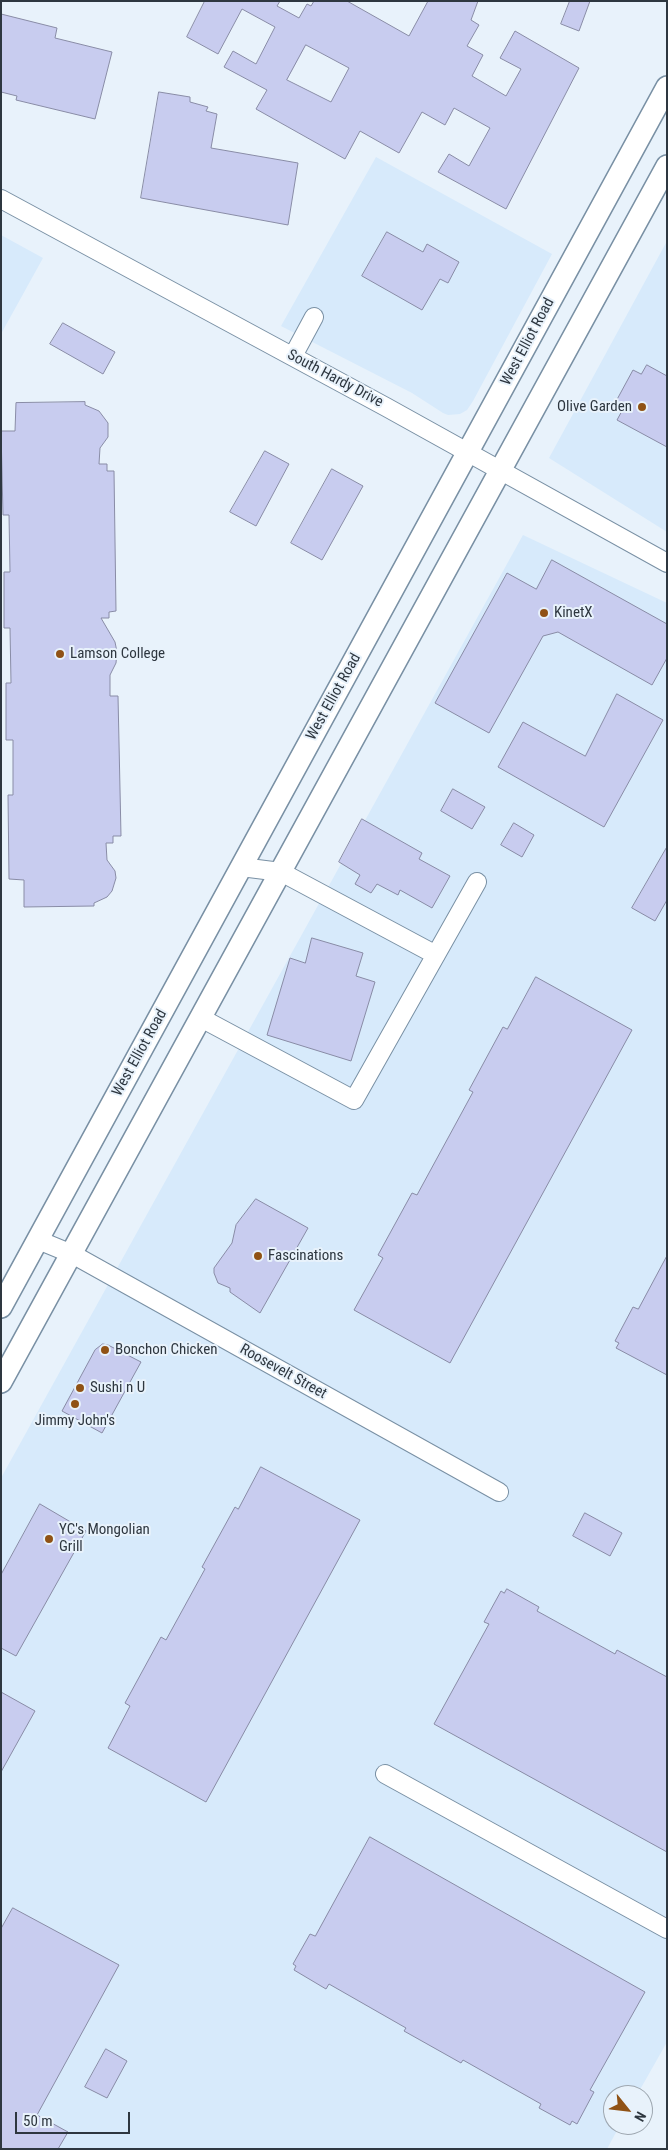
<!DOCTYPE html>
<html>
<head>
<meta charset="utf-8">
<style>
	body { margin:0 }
	#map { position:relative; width:668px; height:2150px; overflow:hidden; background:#e8f2fb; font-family:"Roboto Condensed",sans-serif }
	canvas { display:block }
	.frame { position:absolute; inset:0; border:2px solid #2e3740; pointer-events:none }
	.north { position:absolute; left:603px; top:2085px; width:50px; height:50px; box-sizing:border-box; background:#e8f2fb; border:1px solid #9ea7b0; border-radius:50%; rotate:119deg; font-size:14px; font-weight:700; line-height:20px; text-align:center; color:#2e3740 }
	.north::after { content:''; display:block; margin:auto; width:18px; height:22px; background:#905215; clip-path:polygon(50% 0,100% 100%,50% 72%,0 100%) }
	.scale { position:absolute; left:15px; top:2112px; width:115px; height:22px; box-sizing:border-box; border:2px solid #2e3740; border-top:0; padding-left:6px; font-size:15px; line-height:18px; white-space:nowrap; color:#2e3740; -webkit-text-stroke:4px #e8f2fb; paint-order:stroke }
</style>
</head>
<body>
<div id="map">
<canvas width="668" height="2150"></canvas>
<div class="frame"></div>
<div class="north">N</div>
<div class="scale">50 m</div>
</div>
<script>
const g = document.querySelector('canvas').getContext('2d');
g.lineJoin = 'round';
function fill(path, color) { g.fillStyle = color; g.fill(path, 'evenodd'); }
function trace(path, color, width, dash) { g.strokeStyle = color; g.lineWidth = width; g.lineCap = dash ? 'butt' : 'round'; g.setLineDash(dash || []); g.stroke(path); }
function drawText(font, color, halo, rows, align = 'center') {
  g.font = font + ' "Roboto Condensed",sans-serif'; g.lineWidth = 4; g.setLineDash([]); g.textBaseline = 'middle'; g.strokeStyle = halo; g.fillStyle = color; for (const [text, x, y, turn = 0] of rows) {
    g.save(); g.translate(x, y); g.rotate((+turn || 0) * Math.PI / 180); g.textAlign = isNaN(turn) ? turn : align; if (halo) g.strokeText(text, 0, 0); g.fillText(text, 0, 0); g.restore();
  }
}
fill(new Path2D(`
	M376 157 552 254 473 401 467 410 460 414 448 415 443 413 412 393 281 326Z
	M1 235 43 258 1 334Z
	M667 241V532L549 458Z
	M523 535 667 603V2042L637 2095H613V2125H620L607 2149H1V1478Z`), '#d7eafb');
const building = new Path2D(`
	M205 1H280L277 6 299 18 307 4 311 6 314 1H347L409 36 428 1H478L471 20 479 25 467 46 483 55 472 76 506 96 521 69 500 58 515 31 579 68 506 209 438 172 449 154 469 166 490 128 454 108 445 125 422 112 399 153 360 131 345 159 256 109 267 90 224 67 233 51 256 64 275 27 242 9 218 54 187 37ZM306 45 349 68 331 102 287 80Z
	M570 1H590L579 31 561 24Z
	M1 14 57 28 55 38 112 52 95 119 16 100 17 96 1 92Z
	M159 92 190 97V102L208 107 206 111 217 114 211 148 298 163 288 225 141 198Z
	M387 232 423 252 427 244 459 262 448 283 440 279 422 310 362 276Z
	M63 323 115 352 103 374 50 344Z
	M647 365 667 376V447L617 420 623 409 614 405 633 370 641 374Z
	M85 402V405L99 411 108 423V437L100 448 99 464H107V471H114L116 611 109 612V618H101L115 642 117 652 116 663 110 675V696H118L121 836H113V843H106L107 860 115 871 116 878 112 891 107 897 94 903V906L24 907V880L9 879 8 795H13V740H6V683H11L10 628H4V572H10L9 515H3L1 431H15L16 403Z
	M265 451 289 464 256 526 230 512Z
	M332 469 363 486 322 560 291 543Z
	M552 560 667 624V658L652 685 558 632 543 636 489 733 435 703 507 573 536 589Z
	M617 694 663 720 604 827 498 767 523 722 585 756Z
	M453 789 485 807 472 829 441 811Z
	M362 819 422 853 419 859 450 876 432 908 400 890 398 895 377 884 371 893 355 884 360 875 339 862Z
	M514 823 534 835 522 857 501 845Z
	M667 847V900L655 921 632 908Z
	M312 938 363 953 356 976 375 982 351 1061 267 1035 290 958 305 963Z
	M536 977 632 1030 450 1363 354 1310 383 1258 378 1255 412 1193 417 1195 473 1092 469 1090 503 1027 507 1029Z
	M256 1199 308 1228 260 1313 230 1292V1288L218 1283 214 1273V1268L232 1243 236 1225Z
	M667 1256V1375L616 1348 619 1343 615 1341 633 1307 638 1309Z
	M103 1344 108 1345 141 1362 102 1433 62 1411 95 1350Z
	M261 1467 360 1520 206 1802 108 1748 130 1706 125 1703 161 1637 166 1640 205 1569 202 1567 235 1507 238 1509Z
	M40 1504 86 1531 16 1656 1 1648V1575Z
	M585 1513 622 1533 610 1556 573 1536Z
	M507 1589 539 1607 537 1611 615 1654 617 1650 667 1677V1852L434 1724 489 1624 484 1622 501 1591 504 1593Z
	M1 1692 35 1711 1 1772Z
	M370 1837 645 1992 590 2090 594 2092 577 2124 572 2121 570 2125 539 2108 541 2104 463 2060 461 2063 404 2031 406 2028 329 1984 326 1989 294 1970 296 1966 293 1964 310 1934 315 1936Z
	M13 1908 119 1965 37 2115 68 2132 58 2149H1V1929Z
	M106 2049 127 2061 107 2098 85 2087Z`);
fill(building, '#c8ccef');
trace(building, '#898ca6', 1);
const minor = new Path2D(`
	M1 199 386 407 667 563
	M293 356 314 317
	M241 867 281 872 436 955
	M201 1018 354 1100 477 882
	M38 1240 72 1254 499 1492
	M385 1774 667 1929`);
const major = new Path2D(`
	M1 1307 667 87
	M1 1382 667 166`);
trace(minor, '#7990a4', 20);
trace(major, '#7990a4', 24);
trace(minor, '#fff', 18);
trace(major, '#fff', 21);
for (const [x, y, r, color] of [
	[642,407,5,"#905215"],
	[544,613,5,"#905215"],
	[60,654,5,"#905215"],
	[258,1256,5,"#905215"],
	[105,1350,5,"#905215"],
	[80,1388,5,"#905215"],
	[75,1404,5,"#905215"],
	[49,1539,5,"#905215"]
]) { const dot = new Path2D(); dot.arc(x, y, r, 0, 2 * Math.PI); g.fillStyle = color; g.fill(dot); trace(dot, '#e8f2fb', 2); }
drawText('15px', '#2e3740', '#e8f2fb', [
	["West Elliot Road",528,342,-62],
	["South Hardy Drive",335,379,28],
	["West Elliot Road",334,697,-61],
	["West Elliot Road",140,1053,-61],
	["Roosevelt Street",283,1372,29]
]);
drawText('15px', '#2e3740', '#e8f2fb', [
	["Olive Garden",632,407,"right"],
	["KinetX",554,613],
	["Lamson College",70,654],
	["Fascinations",268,1256],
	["Bonchon Chicken",115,1350],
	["Sushi n U",90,1388],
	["Jimmy John's",75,1421,"center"],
	["YC's Mongolian",59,1530],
	["Grill",59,1547]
], 'left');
</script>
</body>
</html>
